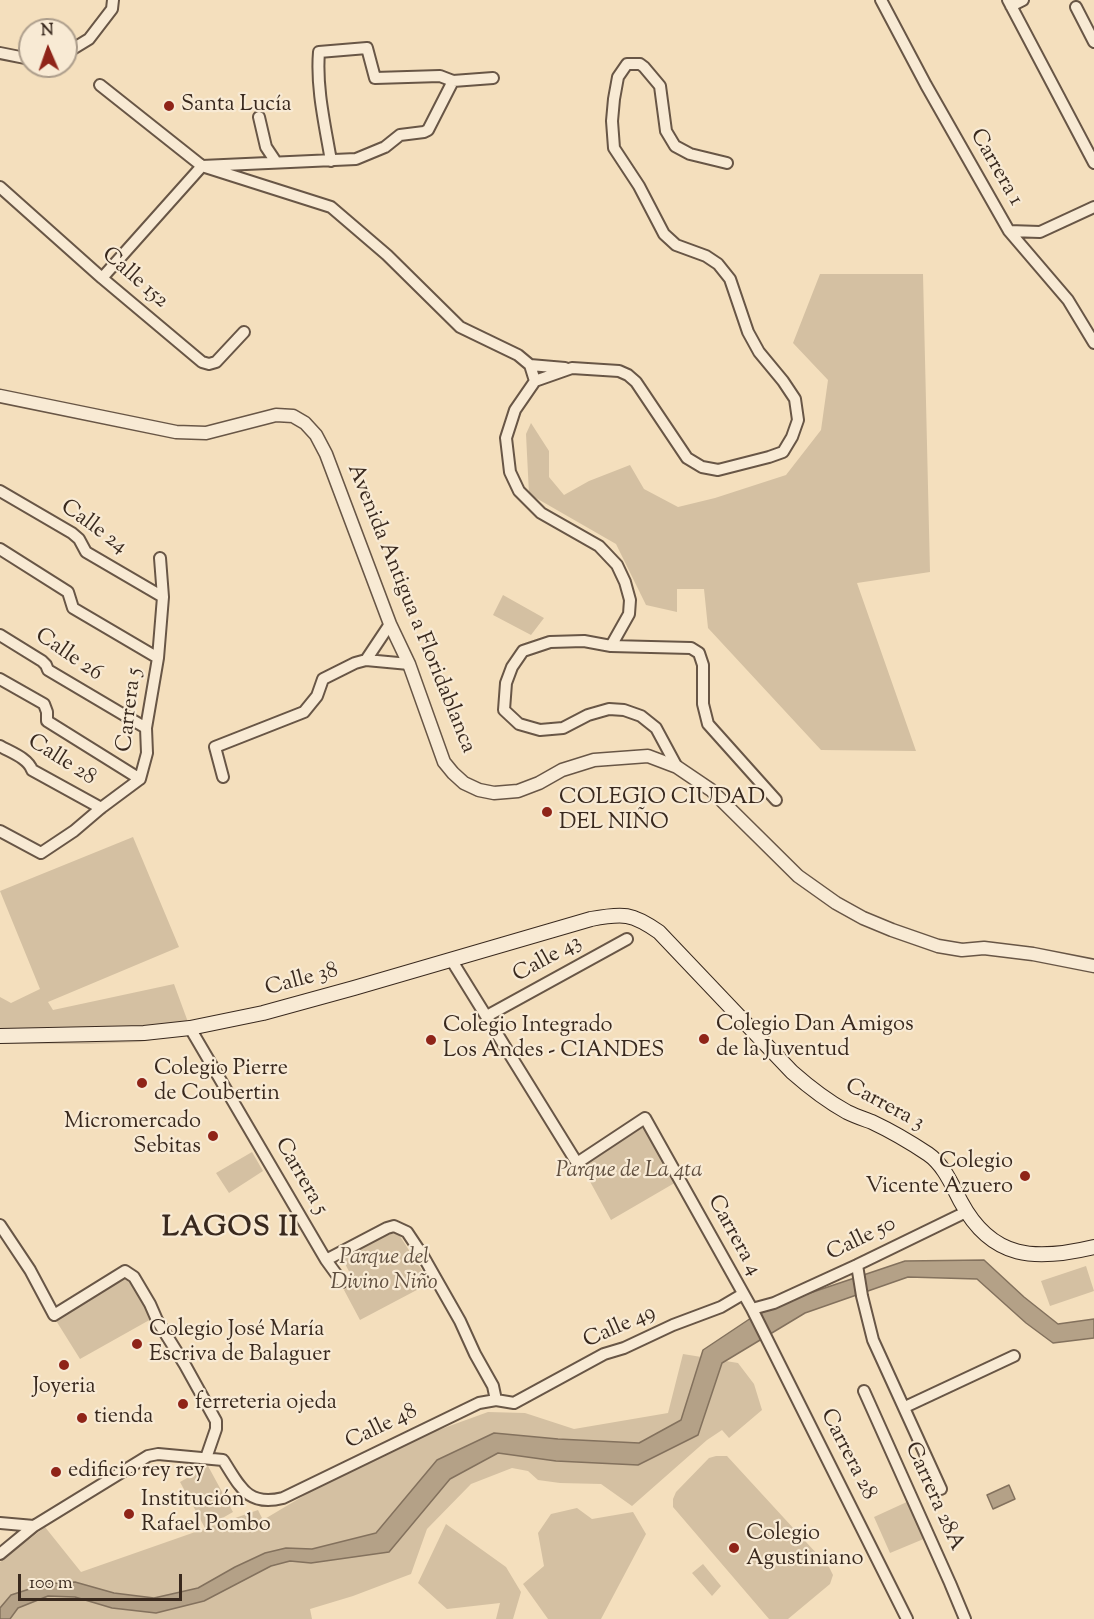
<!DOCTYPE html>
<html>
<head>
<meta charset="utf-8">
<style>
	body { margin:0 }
	#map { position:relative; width:1094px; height:1619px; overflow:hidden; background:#f4dfbd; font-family:"Sorts Mill Goudy",serif }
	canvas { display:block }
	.north { position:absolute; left:18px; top:18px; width:60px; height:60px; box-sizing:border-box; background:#f8ead4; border:2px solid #ac9d8b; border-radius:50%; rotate:358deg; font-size:16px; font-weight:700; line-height:24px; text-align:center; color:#39291e }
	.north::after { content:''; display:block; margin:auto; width:21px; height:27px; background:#8f2418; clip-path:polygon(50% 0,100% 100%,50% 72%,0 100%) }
	.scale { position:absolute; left:18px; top:1574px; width:164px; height:27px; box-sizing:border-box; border:3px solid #39291e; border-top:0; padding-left:8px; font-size:18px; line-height:21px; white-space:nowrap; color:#39291e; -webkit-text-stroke:4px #f8ead4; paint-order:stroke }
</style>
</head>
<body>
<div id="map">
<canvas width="1094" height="1619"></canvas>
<div class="north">N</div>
<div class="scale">100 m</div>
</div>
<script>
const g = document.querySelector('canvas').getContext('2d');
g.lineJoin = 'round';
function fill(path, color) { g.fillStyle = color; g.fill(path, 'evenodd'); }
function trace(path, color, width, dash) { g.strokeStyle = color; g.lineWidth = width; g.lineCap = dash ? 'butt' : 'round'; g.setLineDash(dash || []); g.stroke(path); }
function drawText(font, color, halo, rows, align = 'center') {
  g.font = font + ' "Sorts Mill Goudy",serif'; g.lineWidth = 4.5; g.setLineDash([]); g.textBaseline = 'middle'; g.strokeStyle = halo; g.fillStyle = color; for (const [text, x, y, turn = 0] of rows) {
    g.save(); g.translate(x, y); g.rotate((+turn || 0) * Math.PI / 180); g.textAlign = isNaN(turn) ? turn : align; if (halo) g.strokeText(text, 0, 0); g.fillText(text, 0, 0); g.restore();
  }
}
fill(new Path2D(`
	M820 274H923L930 572 857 583 916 751 821 750 708 628 704 589H677V612L646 605 616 544 529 494 526 434 531 423 549 451V477L564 495 589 481 630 465 644 489 678 507 715 498 786 475 821 430 828 380 793 343Z
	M503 595 544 618 531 635 493 615Z
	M133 837 179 947 48 1002 53 1010 174 984 192 1033 140 1042 88 1044H0V997L11 1003 40 989 0 891Z
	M644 1123 678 1181 611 1220 581 1165Z
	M252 1152 263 1171 229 1193 216 1173Z
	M396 1230 430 1283 360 1320 344 1290 353 1279 341 1256Z
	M1086 1266 1094 1291 1050 1306 1041 1281Z
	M126 1276 153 1318 80 1359 55 1319Z
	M683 1354 738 1363 754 1384 762 1410 729 1438 722 1430 707 1440 632 1506 601 1484 560 1483 538 1480 528 1471 512 1468 471 1484 427 1529 411 1574 353 1596 310 1609 312 1619H0V1562L45 1527 81 1572 258 1510 263 1520 310 1492 408 1441 488 1412 525 1413 574 1429 668 1413Z
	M716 1456H727L829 1567 833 1575 830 1584 788 1619H769L673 1507V1499L676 1492 709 1458Z
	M208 1466 233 1512 205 1528 180 1482Z
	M909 1501 926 1538 890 1553 874 1517Z
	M577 1508 592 1519 633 1512 646 1534 601 1619H548L523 1584 544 1566 538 1533 551 1514Z
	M446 1524 506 1567 521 1592 513 1619H496L500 1603 447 1609 418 1583Z
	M703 1564 721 1586 712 1596 692 1573Z`), '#d4c0a2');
const water = new Path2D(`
	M984 1260 1024 1297 1058 1324 1094 1319V1338L1053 1343 1026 1323 977 1279 908 1277 805 1313 722 1363 698 1435 638 1465 556 1461 498 1453 450 1479 389 1552 311 1563 290 1561 271 1566 204 1601 156 1613 112 1608 75 1597 48 1596 18 1608 10 1619H0V1608L11 1595 45 1584 75 1582 114 1593 154 1598 198 1588 235 1567 265 1553 286 1548 312 1549 376 1533 437 1460 494 1433 558 1439 639 1443 681 1420 703 1350 754 1316 801 1296 905 1261Z
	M1009 1485 1015 1499 993 1509 987 1495Z`);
fill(water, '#b4a187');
trace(water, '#83715d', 1.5);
const minor = new Path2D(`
	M881 0 926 85 1009 231 1068 300 1094 343
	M1008 0 1094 163
	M1011 6 1023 0
	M1076 7 1094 42
	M0 53 30 59
	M66 53 89 39 112 9 113 0
	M100 85 202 166 331 207 387 255 460 327 518 355 530 365 535 381 515 410 506 438 510 472 519 491 541 513 599 546 617 565 625 582 630 600 629 614 611 646
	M259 117 266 147 276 162
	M331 161C325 125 316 88 319 52L367 48 375 78 440 76 453 81 493 78
	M0 187 102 278 202 362 209 364 216 362 244 332
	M1009 231 1040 232 1094 207
	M102 278 202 166 356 159 385 147 400 135 424 132 428 130 453 81
	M530 365 565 368
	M535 381 572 368 619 371 628 375 636 382 687 458 702 467 718 470 769 457 783 452 792 437 798 420 795 399 783 381 759 352 748 332 730 279 718 264 706 256 676 245 664 234 639 186 614 148 612 121 614 99 618 77 627 64H640L644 67 660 86 666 131 675 146 690 154 727 163
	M0 491 72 533 79 539 86 552 163 597
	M0 549 68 592 73 608 158 658
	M0 635 42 661 46 665 48 670 146 728
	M366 660 390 624
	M0 679 44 704 47 712V721L140 779
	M0 746C10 752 28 758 32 770L101 808
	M677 767 656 728 641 716 624 710 609 709 588 715 563 728 540 730 519 724 504 710 506 683 512 667 523 651 550 642 584 641 611 646 691 648 699 653 703 665V704L708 724 776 800
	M223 777 215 747 304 712 317 696 323 679 355 663 366 660 409 664
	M0 831 41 853 74 831 101 808 140 779 147 753 146 728 158 658 163 597 160 558
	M452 961 577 1163 645 1118 752 1309 907 1619
	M487 1016 627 939
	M190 1028 326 1260 342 1282
	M0 1225 30 1270 54 1315 125 1271 134 1277 150 1304 157 1320 185 1365 216 1421V1429L206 1458
	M326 1260 387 1228 394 1226 407 1232 423 1256 460 1321 475 1354 493 1386 496 1400
	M857 1265 862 1296 873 1340 941 1489
	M752 1309 774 1303 857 1265 966 1212
	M864 1391 950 1583 965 1619
	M905 1407 1014 1356
	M0 1523 34 1526
	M0 1554 34 1526 148 1456 158 1454 223 1460C240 1486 247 1507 283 1498L479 1403 496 1400 514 1403 604 1354 624 1348 673 1325 721 1307 743 1294`);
const tertiary = new Path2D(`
	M0 396 176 432 206 433 276 415 293 416 305 423 316 435 326 454 390 624 409 664 444 762 453 773 464 783 479 790 494 793 518 791 539 783 562 770 594 760 648 756 677 767 711 790 798 876 836 903 863 918 892 930 938 946 962 950 984 948 1033 954 1094 966`);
const secondary = new Path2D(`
	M0 1036 144 1033 190 1028 263 1013 354 988 591 919C623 913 632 913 659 932L792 1072C809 1087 827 1101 847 1112 855 1116 864 1119 872 1122 889 1130 913 1144 928 1154 944 1165 952 1185 961 1202 992 1260 1036 1261 1094 1247`);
trace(minor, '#685646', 14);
trace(tertiary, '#685646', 15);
trace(secondary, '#39291e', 16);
trace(minor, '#f8ead4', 10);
trace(tertiary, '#f8ead4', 12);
trace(secondary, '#f8ead4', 14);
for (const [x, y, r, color] of [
	[169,106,6,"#8f2418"],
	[547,812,6,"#8f2418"],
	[704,1039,6,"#8f2418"],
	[431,1040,6,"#8f2418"],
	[142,1083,6,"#8f2418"],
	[213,1136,6,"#8f2418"],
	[1025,1176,6,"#8f2418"],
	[137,1344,6,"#8f2418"],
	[64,1365,6,"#8f2418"],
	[183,1404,6,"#8f2418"],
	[82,1418,6,"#8f2418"],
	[56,1472,6,"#8f2418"],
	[129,1514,6,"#8f2418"],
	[734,1548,6,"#8f2418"]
]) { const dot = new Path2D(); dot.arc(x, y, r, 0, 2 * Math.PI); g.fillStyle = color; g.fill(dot); trace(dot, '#f8ead4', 2); }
drawText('22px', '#39291e', '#f8ead4', [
	["Santa Lucía",181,106],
	["COLEGIO CIUDAD",559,799],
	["DEL NIÑO",559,824],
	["Colegio Dan Amigos",716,1026],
	["de la Juventud",716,1051],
	["Colegio Integrado",443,1027],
	["Los Andes - CIANDES",443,1052],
	["Colegio Pierre",154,1070],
	["de Coubertin",154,1095],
	["Micromercado",201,1123,"right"],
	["Sebitas",201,1148,"right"],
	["Colegio",1013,1163,"right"],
	["Vicente Azuero",1013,1188,"right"],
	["Colegio José María",149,1331],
	["Escriva de Balaguer",149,1356],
	["Joyeria",64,1388,"center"],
	["ferreteria ojeda",195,1404],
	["tienda",94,1418],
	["edificio rey rey",68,1472],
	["Institución",141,1501],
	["Rafael Pombo",141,1526],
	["Colegio",746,1535],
	["Agustiniano",746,1560]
], 'left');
drawText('22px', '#39291e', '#f8ead4', [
	["Carrera 1",995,168,60],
	["Calle 152",134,279,41],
	["Calle 24",93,528,36],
	["Avenida Antigua a Floridablanca",410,609,68],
	["Calle 26",68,656,34],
	["Carrera 5",131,710,-83],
	["Calle 28",61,761,32],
	["Calle 43",548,960,-29],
	["Calle 38",302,981,-15],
	["Carrera 3",884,1106,28],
	["Carrera 5",300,1177,60],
	["Carrera 4",733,1236,61],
	["Calle 50",862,1240,-26],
	["Calle 49",620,1328,-24],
	["Calle 48",382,1428,-26],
	["Carrera 28",847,1455,63],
	["Carrera 28A",933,1497,66]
]);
drawText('italic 22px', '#604f3f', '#f8ead4', [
	["Parque de La 4ta",629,1172],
	["Parque del",384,1259],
	["Divino Niño",384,1284]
]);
g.letterSpacing = '1.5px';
drawText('bold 28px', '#39291e', '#f8ead4', [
	["LAGOS II",231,1230]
]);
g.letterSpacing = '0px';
</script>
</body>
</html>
